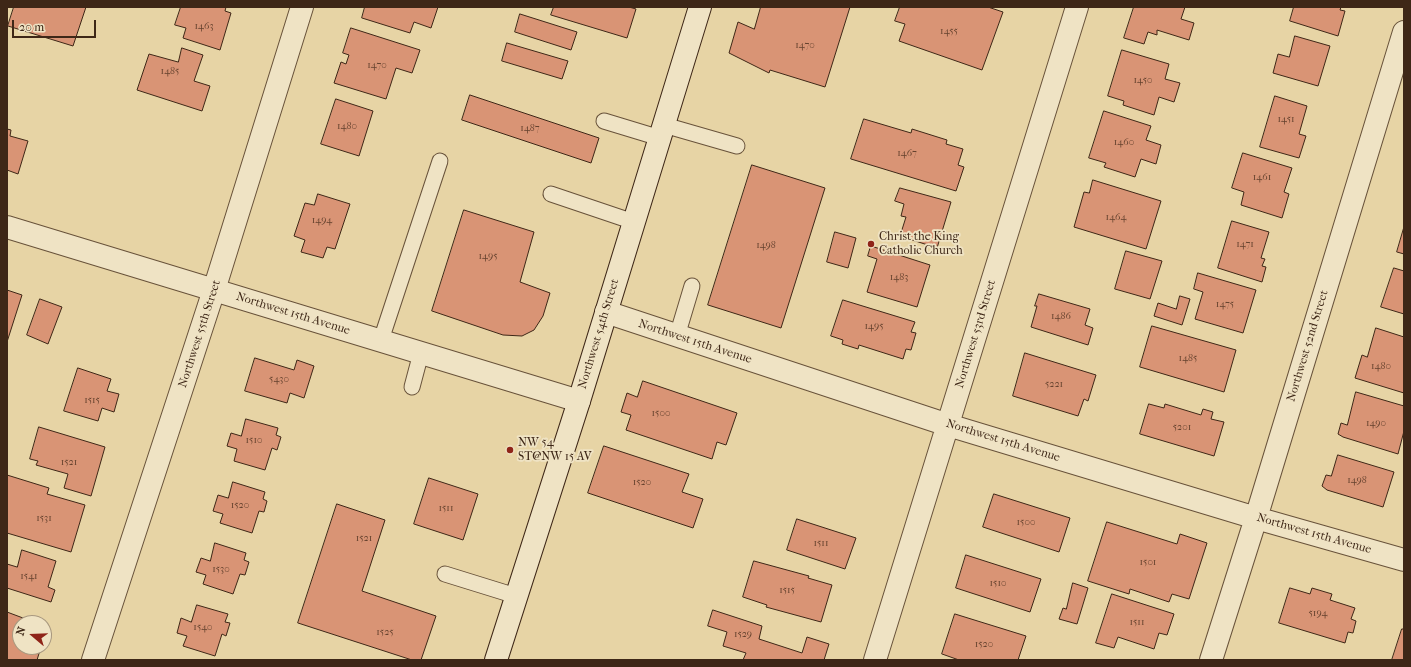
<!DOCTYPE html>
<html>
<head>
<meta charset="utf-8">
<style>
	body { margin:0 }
	#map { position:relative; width:1411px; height:667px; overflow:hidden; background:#e7d4a5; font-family:"IM FELL French Canon",serif }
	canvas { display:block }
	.frame { position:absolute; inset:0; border:8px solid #3e2717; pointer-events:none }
	.north { position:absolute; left:12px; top:615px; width:40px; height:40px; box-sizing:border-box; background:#efe3c4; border:1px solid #a8987f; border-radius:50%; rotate:289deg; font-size:11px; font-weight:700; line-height:16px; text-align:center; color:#3e2717 }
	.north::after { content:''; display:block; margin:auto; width:14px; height:18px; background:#8f2418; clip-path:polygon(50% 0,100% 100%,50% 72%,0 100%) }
	.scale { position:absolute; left:12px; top:20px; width:84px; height:18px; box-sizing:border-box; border:2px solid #3e2717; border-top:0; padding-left:5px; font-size:12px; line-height:14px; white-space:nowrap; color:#3e2717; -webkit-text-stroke:3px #efe3c4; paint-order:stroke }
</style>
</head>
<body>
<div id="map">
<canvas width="1411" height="667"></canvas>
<div class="frame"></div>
<div class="north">N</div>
<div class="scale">20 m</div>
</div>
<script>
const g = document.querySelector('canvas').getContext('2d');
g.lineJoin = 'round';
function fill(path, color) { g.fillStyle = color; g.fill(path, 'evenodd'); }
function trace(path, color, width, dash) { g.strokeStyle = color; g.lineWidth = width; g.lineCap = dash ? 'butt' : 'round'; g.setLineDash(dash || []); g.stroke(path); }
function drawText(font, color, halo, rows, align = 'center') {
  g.font = font + ' "IM FELL French Canon",serif'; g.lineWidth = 3.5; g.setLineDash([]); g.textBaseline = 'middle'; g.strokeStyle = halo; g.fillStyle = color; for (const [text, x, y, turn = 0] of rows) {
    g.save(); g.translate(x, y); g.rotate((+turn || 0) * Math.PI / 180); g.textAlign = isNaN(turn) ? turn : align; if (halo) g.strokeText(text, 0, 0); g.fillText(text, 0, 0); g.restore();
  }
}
const building = new Path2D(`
	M14 7H86L73 46 8 26Z
	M181 7H226L225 11 231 13 220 50 183 38 186 28 175 25Z
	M365 7H438L431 28 414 22 410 33 362 18Z
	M554 7H629L636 9 627 38 551 15Z
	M761 7H850L825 87 770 70 769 73 729 53 738 22 754 29Z
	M900 7H988L1003 12 982 70 899 41 905 24 895 21Z
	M1134 7H1185L1181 19 1194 23 1189 40 1157 30V35L1148 32 1144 44 1124 38Z
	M1294 7H1341L1340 10 1345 11 1338 36 1290 21Z
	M520 14 577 32 571 50 515 32Z
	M351 28 420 50 412 73 396 68 386 99 334 83 341 62 346 64 349 55 343 53Z
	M1295 36 1330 46 1318 86 1273 73 1278 54 1289 57Z
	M507 43 568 61 562 79 502 61Z
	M182 48 203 55 194 81 210 86 202 111 137 90 149 54 178 62Z
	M1122 50 1169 64 1165 79 1180 83 1174 102 1159 97 1154 115 1123 105 1124 101 1108 96Z
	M470 95 599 138 591 163 462 120Z
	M1275 96 1307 106 1299 134 1306 136 1299 158 1260 147Z
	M336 99 373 111 359 156 321 144Z
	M1104 111 1151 126 1146 140 1161 145 1156 164 1141 159 1135 177 1104 167 1106 163 1089 158Z
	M864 119 911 133 912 129 947 140 946 144 963 149 958 165 964 167 956 191 851 159Z
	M7 129 11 130 10 136 28 141 18 174 7 170Z
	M1243 153 1292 168 1284 192 1289 194 1282 218 1241 205 1244 192 1232 188Z
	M752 165 825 188 781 328 708 305Z
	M1093 180 1161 201 1146 249 1074 227 1084 192 1089 193Z
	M900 188 951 202 937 248 900 236 906 217 901 216 904 204 895 201Z
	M318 194 350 204 335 249 327 247 323 258 301 252 305 240 294 236 305 203 314 205Z
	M464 210 534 232 520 282 550 293 543 316 534 330 522 336 503 335 432 311Z
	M1232 221 1269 232 1261 258 1265 259 1262 266 1266 267 1262 282 1218 268Z
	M1404 227V254L1397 252Z
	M835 232 856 238 848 268 827 262Z
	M871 246 930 265 917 307 867 292 877 259 868 256Z
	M1126 251 1162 261 1150 299 1115 289Z
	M1394 268 1404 271V314L1381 307Z
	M1198 273 1256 290 1243 333 1195 319 1203 292 1194 289Z
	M7 290 22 295 7 342Z
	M1039 294 1090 309 1085 325 1093 328 1088 345 1031 327 1037 306H1035Z
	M1180 296 1190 299 1182 325 1154 316 1158 303 1176 309Z
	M40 299 62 307 48 344 27 335Z
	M843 300 915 322 911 332 916 333 911 350 906 349 903 359 859 345 858 349 842 344 843 340 831 336Z
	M1152 326 1236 350 1224 392 1140 367Z
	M1376 328 1404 337V393L1355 378 1362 355 1367 357Z
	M1025 353 1096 375 1088 401 1084 399 1078 416 1013 396Z
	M255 358 294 370 297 360 314 366 304 398 290 393 287 403 245 391Z
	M78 368 111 379 107 391 119 394 114 412 102 408 98 421 64 411Z
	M643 381 737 413 726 445 717 442 712 459 626 430 631 415 621 412 627 393 637 397Z
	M1356 392 1404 406V431L1398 454 1343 437 1338 434 1341 423 1347 425Z
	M1149 404 1164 408 1165 404 1201 415 1203 409 1213 412 1211 419 1224 422 1214 456 1140 434Z
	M246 419 278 428 276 435 281 437 277 450 272 448 265 470 234 461 237 449 227 446 231 433 241 436Z
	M39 427 105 447 91 496 64 488 68 474 36 465 38 461 30 459Z
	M604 446 689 474 682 492 703 499 693 528 588 493Z
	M1338 455 1394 472 1383 507 1327 490 1322 486 1326 475 1331 476Z
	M7 475 49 488 47 494 85 505 71 552 7 533Z
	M429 478 478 494 463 540 414 524Z
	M233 482 265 492 263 499 267 501 264 512 259 511 252 533 220 523 223 514 213 511 218 495 228 498Z
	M994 494 1070 518 1059 552 983 527Z
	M337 504 385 520 362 591 436 616 421 660H412L298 623Z
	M797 519 856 538 845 569 787 550Z
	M1107 522 1177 544 1180 534 1207 543 1189 599 1172 594 1169 602 1130 589 1129 594 1088 581Z
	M215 543 246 553 244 560 249 562 245 575 240 574 233 594 203 584 206 575 196 572 201 558 210 561Z
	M22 550 56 561 48 587 55 590 51 602 7 588V564L17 567Z
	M966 555 1041 579 1030 612 956 588Z
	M754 561 809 576 808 578 832 585 821 622 766 607 767 605 743 597Z
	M1073 583 1088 588 1077 624 1059 619 1063 608 1066 609Z
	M1290 588 1310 594 1312 588 1332 594 1330 600 1355 608 1351 619 1356 621 1353 633 1348 632 1345 643 1279 623Z
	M1112 594 1174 614 1167 635 1159 633 1154 649 1118 637 1114 648 1096 643Z
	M197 605 228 614 225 622 230 623 226 636 222 634 215 656 183 646 187 636 177 633 181 618 191 622Z
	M713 610 762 626 759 639 802 653 807 637 829 644 824 660H743L746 653 723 646 727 632 708 626Z
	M7 612 23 618 21 623H20V647H41L37 660H7Z
	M955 614 1026 636 1018 660H959L942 654Z
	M1402 629H1404V660H1392Z`);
fill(building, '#d99475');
trace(building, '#3e2717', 1);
const service = new Path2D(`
	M604 121 660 138
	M664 125 737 146
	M551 194 634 222
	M677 336 692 286
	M381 340 440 161
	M412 387 421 353
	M445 574 516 596`);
const minor = new Path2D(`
	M7 227 579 401
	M606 312 948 425 1256 518 1404 560
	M93 660 214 290 302 7
	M875 660 1077 7
	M1211 660 1256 518 1404 32`);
const secondary = new Path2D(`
	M496 660 579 401 700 7`);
trace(service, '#68523a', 17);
trace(minor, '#68523a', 24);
trace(secondary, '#3e2717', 24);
trace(service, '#efe3c4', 15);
trace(minor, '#efe3c4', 22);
trace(secondary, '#efe3c4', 22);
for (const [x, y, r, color] of [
	[871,244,4,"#8f2418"],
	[510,450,4,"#8f2418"]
]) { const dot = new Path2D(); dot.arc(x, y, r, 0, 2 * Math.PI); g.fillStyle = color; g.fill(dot); trace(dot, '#efe3c4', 1.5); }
drawText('10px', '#65422e', null, [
	["1463",204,27],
	["1455",949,32],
	["1470",805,46],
	["1470",377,66],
	["1485",170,72],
	["1450",1143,81],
	["1451",1286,120],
	["1480",347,127],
	["1487",530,129],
	["1460",1124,143],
	["1467",907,154],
	["1461",1262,178],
	["1464",1116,218],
	["1494",322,221],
	["1471",1245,245],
	["1498",766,246],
	["1495",488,257],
	["1483",899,278],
	["1475",1225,305],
	["1486",1061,317],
	["1495",874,327],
	["1485",1188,359],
	["1480",1381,367],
	["5430",279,380],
	["5221",1054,385],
	["1515",92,401],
	["1500",661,414],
	["1490",1376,424],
	["5201",1182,428],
	["1510",254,441],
	["1521",69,463],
	["1498",1357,481],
	["1520",642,483],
	["1520",240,506],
	["1511",446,509],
	["1531",44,519],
	["1500",1026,523],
	["1521",364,539],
	["1511",821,544],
	["1501",1148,563],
	["1530",221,570],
	["1541",29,577],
	["1510",998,584],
	["1515",787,591],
	["5194",1318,614],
	["1511",1137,623],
	["1540",203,628],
	["1525",385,633],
	["1529",743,635],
	["1520",984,645]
]);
drawText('12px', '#3e2717', '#efe3c4', [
	["Christ the King",879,237],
	["Catholic Church",879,251],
	["NW 54",518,443],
	["ST@NW 15 AV",518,457]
], 'left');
drawText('12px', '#3e2717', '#efe3c4', [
	["Northwest 15th Avenue",293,314,17],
	["Northwest 55th Street",200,334,-72],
	["Northwest 54th Street",599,334,-73],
	["Northwest 53rd Street",976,334,-73],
	["Northwest 15th Avenue",695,342,18],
	["Northwest 52nd Street",1308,346,-73],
	["Northwest 15th Avenue",1003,441,17],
	["Northwest 15th Avenue",1314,534,16]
]);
</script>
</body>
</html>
